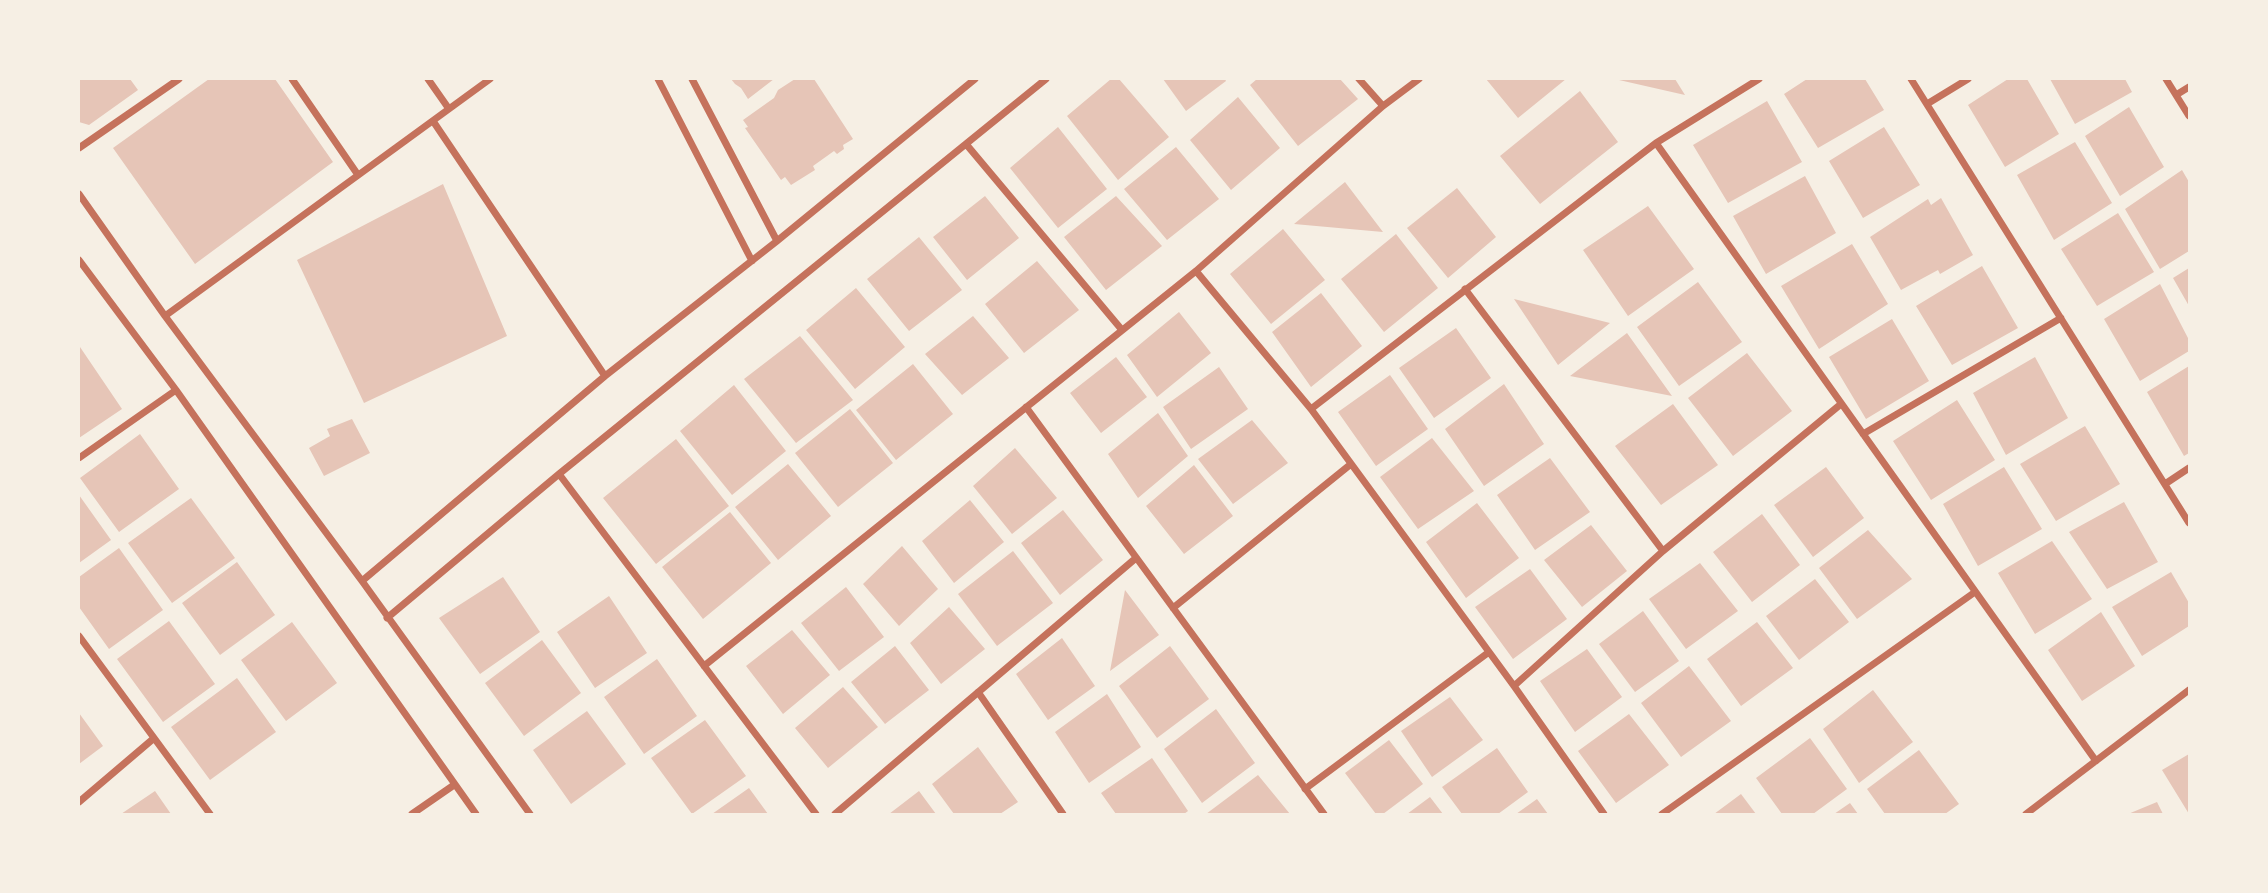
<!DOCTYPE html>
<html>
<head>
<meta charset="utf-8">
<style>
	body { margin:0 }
	#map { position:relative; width:2268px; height:893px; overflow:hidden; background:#f6efe4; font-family:Arial,sans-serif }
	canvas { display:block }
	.frame { position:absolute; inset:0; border:80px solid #f6efe4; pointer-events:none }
</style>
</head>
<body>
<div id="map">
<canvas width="2268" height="893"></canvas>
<div class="frame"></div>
</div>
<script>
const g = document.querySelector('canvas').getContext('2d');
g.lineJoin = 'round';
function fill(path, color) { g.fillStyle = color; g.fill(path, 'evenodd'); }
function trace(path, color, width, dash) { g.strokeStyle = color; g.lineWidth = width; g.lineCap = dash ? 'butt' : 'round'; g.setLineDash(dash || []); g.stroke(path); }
fill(new Path2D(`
	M79 79H130L138 90 89 125 79 122Z
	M209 79H275L333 162 195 264 113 148Z
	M731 79H774L748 99 741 88 735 84Z
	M795 79H814L853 139 843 145 844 149 837 154 834 151 813 166 815 170 791 185 785 177 781 180 745 128 748 127 743 120 774 98 778 90Z
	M1111 79H1119L1169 137 1118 180 1067 116Z
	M1163 79H1225L1226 81 1186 111Z
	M1257 79H1340L1358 99 1298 146 1250 85Z
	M1486 79H1566L1518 118Z
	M1619 79H1675L1685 95 1619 80Z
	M1807 79H1865L1884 110 1818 148 1784 94Z
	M2008 79H2027L2059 134 2005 167 1968 105Z
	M2050 79H2125L2132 92 2075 124Z
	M1580 91 1618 142 1540 204 1500 156Z
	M1238 97 1280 148 1231 190 1190 140Z
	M1767 101 1802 162 1728 203 1693 145Z
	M2129 107 2164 167 2120 196 2085 136Z
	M1058 127 1107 189 1058 228 1010 168Z
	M1884 127 1920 185 1863 218 1829 161Z
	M2075 142 2112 203 2054 240 2017 175Z
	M1176 147 1219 199 1167 240 1124 189Z
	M2182 170 2189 182V251L2160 269 2125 209Z
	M1805 176 1836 233 1766 274 1733 216Z
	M1345 182 1383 232 1294 224Z
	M443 184 507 336 364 403 297 260Z
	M1457 188 1496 237 1448 278 1407 228Z
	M985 196 1019 238 967 280 933 237Z
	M1116 196 1162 246 1106 290 1064 237Z
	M1941 198 1973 255 1940 274 1938 270 1901 290 1870 237 1928 199 1931 205Z
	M1648 206 1694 269 1628 316 1583 250Z
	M2118 213 2154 272 2097 306 2061 249Z
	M1283 229 1325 280 1271 324 1230 274Z
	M1396 234 1438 288 1384 332 1341 279Z
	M919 237 962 290 909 331 867 279Z
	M1852 244 1888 304 1819 349 1781 286Z
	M1037 261 1079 310 1024 353 985 304Z
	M1982 266 2018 328 1952 365 1916 306Z
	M2189 268V306L2173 278Z
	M1698 282 1742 342 1679 386 1637 327Z
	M2160 284 2189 340V351L2140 381 2104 319Z
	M856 288 905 347 855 389 806 330Z
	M1321 293 1362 346 1311 387 1272 332Z
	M1514 299 1610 323 1558 365Z
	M1179 312 1211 353 1157 397 1127 355Z
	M973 316 1009 358 962 395 925 354Z
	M1892 319 1929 381 1866 419 1829 357Z
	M1456 328 1491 378 1434 418 1399 368Z
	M1627 333 1672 396 1570 376Z
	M800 336 853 400 796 443 744 379Z
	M80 347 122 409 79 438V349Z
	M1747 353 1792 411 1733 456 1688 398Z
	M1116 357 1147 397 1101 433 1070 393Z
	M2035 357 2068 418 2006 455 1973 393Z
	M913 364 953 414 896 460 856 410Z
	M2189 366V453L2184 456 2147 392Z
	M1219 367 1248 409 1191 449 1163 407Z
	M1390 375 1428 429 1376 466 1338 412Z
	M1504 384 1544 444 1484 486 1445 429Z
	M734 385 786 451 732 495 680 431Z
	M1957 400 1995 460 1931 500 1893 441Z
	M1673 404 1718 465 1661 505 1615 446Z
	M850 409 893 463 838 507 795 453Z
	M1158 413 1188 456 1138 498 1108 454Z
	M352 419 370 453 324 476 309 448 330 436 327 429Z
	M1252 420 1288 463 1233 504 1198 459Z
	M2085 426 2120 484 2056 521 2020 464Z
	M140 434 179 489 119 532 80 478Z
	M1432 438 1474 491 1418 529 1380 477Z
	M676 439 729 506 656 564 603 498Z
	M1015 448 1057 498 1012 534 973 486Z
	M1550 458 1590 512 1535 550 1497 495Z
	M788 464 831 516 778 560 735 507Z
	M1194 465 1233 516 1184 554 1146 506Z
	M1826 467 1864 518 1813 557 1774 505Z
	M2004 467 2042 529 1978 566 1943 504Z
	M79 495 111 540 79 563Z
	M191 498 235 558 172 603 128 543Z
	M970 500 1004 542 954 583 922 541Z
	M2124 502 2158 562 2107 589 2069 532Z
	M1477 503 1519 558 1466 598 1426 542Z
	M1063 510 1103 560 1060 595 1021 543Z
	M730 512 771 563 703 619 662 567Z
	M1762 514 1800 565 1752 602 1713 552Z
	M1591 525 1627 571 1582 607 1544 560Z
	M1868 530 1912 579 1857 619 1819 568Z
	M2052 541 2092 599 2035 634 1998 573Z
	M902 546 938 589 899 626 863 584Z
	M119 548 163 610 109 649 79 607V577Z
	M1013 551 1053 603 997 646 958 594Z
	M237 562 275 615 220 655 182 603Z
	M1700 563 1738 611 1686 649 1649 599Z
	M1530 569 1567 619 1513 659 1475 607Z
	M2171 572 2189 603V626L2142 656 2112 607Z
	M503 577 540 632 480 674 439 618Z
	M1815 579 1849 622 1799 660 1766 616Z
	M846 587 884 637 839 671 801 623Z
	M1125 590 1159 635 1110 671Z
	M609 596 647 653 595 688 557 632Z
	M949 607 985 649 941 684 910 643Z
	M1643 611 1679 661 1635 692 1599 644Z
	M2101 612 2135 666 2082 701 2048 650Z
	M169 621 215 684 163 722 117 659Z
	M292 622 337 683 286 721 241 660Z
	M1757 622 1793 668 1741 706 1707 659Z
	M792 630 830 675 783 714 746 666Z
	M1062 638 1095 686 1048 720 1016 674Z
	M542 640 581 693 524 736 485 683Z
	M895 646 929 690 885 724 851 682Z
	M1170 646 1209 699 1157 738 1119 686Z
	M1587 649 1622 697 1575 732 1540 681Z
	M657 659 697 716 644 754 604 697Z
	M1689 666 1731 721 1681 757 1641 703Z
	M237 678 276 732 210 780 171 727Z
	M843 687 878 727 828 768 795 728Z
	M1873 690 1913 742 1859 783 1823 729Z
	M1107 694 1141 747 1089 783 1055 732Z
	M1450 697 1483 740 1432 777 1401 731Z
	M1216 709 1255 763 1202 803 1164 749Z
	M587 711 626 764 571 804 533 750Z
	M79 713 103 746 79 764Z
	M1629 714 1669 765 1616 803 1578 751Z
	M705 720 746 776 692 814 651 758Z
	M1810 738 1847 789 1813 814H1782L1756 778Z
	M1389 740 1423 784 1383 814H1376L1345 773Z
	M978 747 1018 802 1000 814H954L932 784Z
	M1497 748 1528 792 1498 814H1462L1442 787Z
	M1919 750 1959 804 1945 814H1885L1867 789Z
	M2189 754V814L2162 770Z
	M1152 758 1188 811 1184 814H1116L1101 793Z
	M1258 775 1290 814H1206Z
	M749 788 768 814H712Z
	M155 791 171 814H121Z
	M919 791 936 814H889Z
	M1741 794 1756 814H1714Z
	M1430 797 1443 814H1407Z
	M1537 799 1548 814H1516Z
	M2157 802 2163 814H2128Z
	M1850 803 1858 814H1834Z`), '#e6c5b7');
trace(new Path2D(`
	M292 79 358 175
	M428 79 449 109
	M658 79 752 261
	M692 79 777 241
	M1359 79 1383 106
	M1911 79 2189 523
	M2166 79 2189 116
	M2176 95 2189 87
	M1927 104 1968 79
	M433 121 605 376
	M1656 143 2096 761
	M966 144 1122 330
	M79 148 179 79
	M79 194 165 316 362 581 530 814
	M79 260 176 390 476 814
	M1196 271 1311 409 1514 686 1604 814
	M1465 289 1663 551
	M165 316 490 79
	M1026 407 1324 814
	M1311 409 1656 143 1759 79
	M1863 434 2061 318
	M79 458 176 390
	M559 474 816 814
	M2165 484 2189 468
	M362 581 605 376 777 241 975 79
	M1173 608 1351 464
	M387 618 559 474 1046 79
	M79 636 210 814
	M704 666 1196 271 1383 106 1419 79
	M1514 686 1663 551 1841 404
	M978 692 1063 814
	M1305 789 1489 652
	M79 802 153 739
	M412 814 454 785
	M835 814 1136 558
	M1662 814 1975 592
	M2026 814 2189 690`), '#c5725c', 7);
</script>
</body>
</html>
